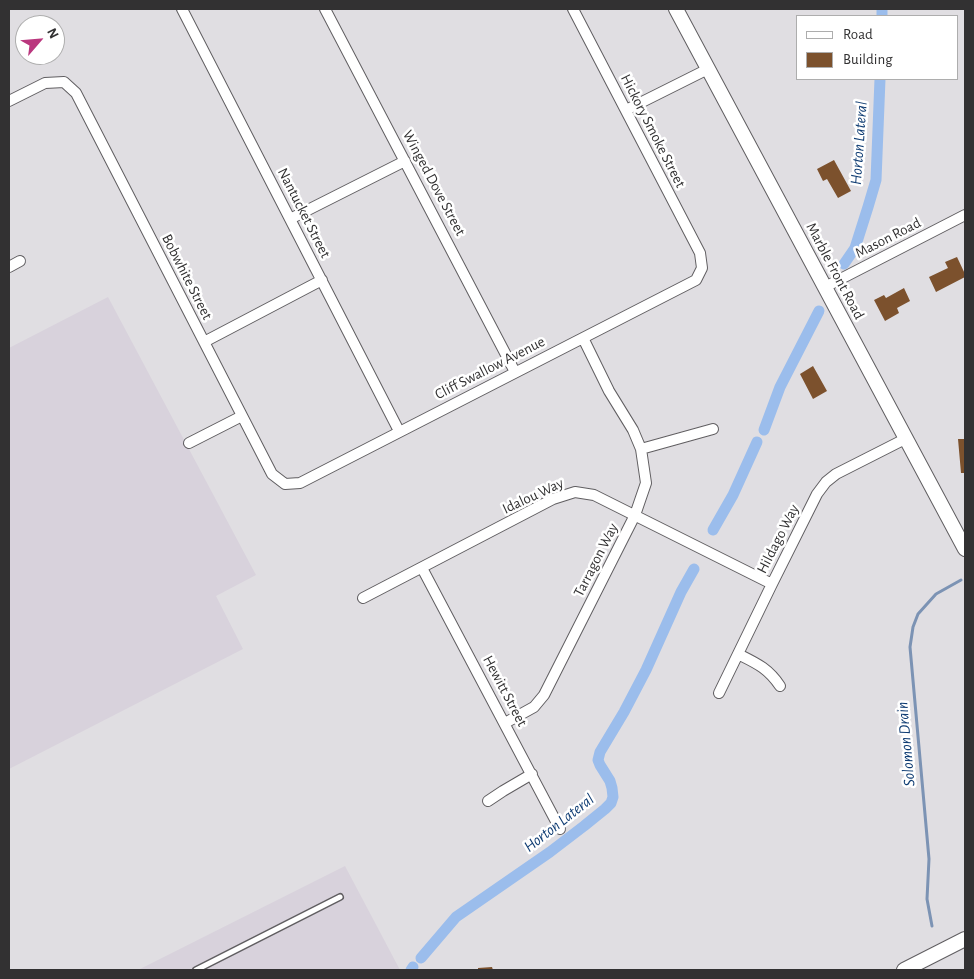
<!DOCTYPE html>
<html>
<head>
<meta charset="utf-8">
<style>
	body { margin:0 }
	#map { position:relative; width:974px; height:979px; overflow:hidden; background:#e0dee2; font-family:"Alegreya Sans",sans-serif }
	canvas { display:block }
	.frame { position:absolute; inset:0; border:10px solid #323132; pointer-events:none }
	.legend { position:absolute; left:796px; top:15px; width:162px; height:65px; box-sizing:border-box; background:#fff; border:1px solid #adadad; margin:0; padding:6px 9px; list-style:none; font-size:15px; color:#323132 }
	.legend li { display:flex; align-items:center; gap:10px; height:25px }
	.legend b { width:25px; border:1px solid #adadad }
	.north { position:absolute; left:15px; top:15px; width:50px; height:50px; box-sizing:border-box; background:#fff; border:1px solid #adadad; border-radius:50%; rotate:63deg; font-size:14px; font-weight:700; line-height:20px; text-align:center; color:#323132 }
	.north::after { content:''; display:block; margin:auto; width:18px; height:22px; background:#ba377e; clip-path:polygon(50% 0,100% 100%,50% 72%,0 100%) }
</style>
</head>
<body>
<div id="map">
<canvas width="974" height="979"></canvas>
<div class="frame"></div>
<ul class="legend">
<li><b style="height:6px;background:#fff"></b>Road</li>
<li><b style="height:14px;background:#7c512d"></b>Building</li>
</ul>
<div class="north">N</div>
</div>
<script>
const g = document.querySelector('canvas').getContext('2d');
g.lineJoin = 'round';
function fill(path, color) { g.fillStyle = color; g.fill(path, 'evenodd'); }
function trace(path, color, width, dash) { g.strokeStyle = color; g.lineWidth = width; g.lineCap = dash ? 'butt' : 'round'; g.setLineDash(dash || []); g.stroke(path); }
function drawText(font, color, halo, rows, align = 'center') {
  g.font = font + ' "Alegreya Sans",sans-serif'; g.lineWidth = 5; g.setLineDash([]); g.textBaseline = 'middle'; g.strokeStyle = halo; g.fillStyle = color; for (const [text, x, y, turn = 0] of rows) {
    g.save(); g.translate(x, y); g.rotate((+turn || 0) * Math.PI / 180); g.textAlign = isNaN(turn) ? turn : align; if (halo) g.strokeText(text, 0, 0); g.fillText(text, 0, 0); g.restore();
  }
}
fill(new Path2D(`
	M108 297 256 575 216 596 243 649 9 769V348Z
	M345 866 400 970H138Z`), '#d8d2dc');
trace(new Path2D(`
	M932 926 927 899 929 859 910 647 913 627 918 614 936 594 961 580`), '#7c93b4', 3);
trace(new Path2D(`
	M882 16V9
	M844 264 855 248 868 207 876 180 880 79
	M764 430 780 387 819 311
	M713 530 733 495 757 442
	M421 958 456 917 550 852 584 826 605 809 611 803 613 797 612 788 610 781 600 765 598 760 600 752 624 712 646 670 681 592 694 569
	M411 970 413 967`), '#9bbdec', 11);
fill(new Path2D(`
	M834 160 851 191 838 198 827 179 823 181 817 169Z
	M957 257 965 274V277L936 292 929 277 948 268 945 262Z
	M904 288 910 301 897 308 899 313 885 321 874 300 884 295 886 298Z
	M813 366 827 391 813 399 800 374Z
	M958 439H965V473H961Z
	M492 967 493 970H478V968Z`), '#7c512d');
const service = new Path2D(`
	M196 970 340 897`);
const minor = new Path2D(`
	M182 9 399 431
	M325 9 515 372
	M9 101 45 83 64 82 76 93 272 474 285 484 300 483 696 280 702 268 700 253 573 9
	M626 110 708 69
	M290 219 405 161
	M9 267 20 261
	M825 287 965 215
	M204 342 322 280
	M189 443 242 416
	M641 449 713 429
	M422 568 560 829
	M363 598 553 499 575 492 594 495 772 584
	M738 654C756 663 768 668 780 686
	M719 693 772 584 817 494 826 482 836 474 905 439
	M505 723 534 707 544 695 635 515 646 483 641 449 633 430 609 391 583 338
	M488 801 503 791 532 774`);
const tertiary = new Path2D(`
	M676 9 965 549
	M904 970 965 939`);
trace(service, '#605e61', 8);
trace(minor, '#605e61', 12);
trace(tertiary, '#605e61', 16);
trace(service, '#fff', 5);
trace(minor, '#fff', 10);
trace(tertiary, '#fff', 14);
drawText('15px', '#323132', '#fff', [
	["Hickory Smoke Street",653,131,63],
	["Winged Dove Street",434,183,62],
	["Nantucket Street",304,213,63],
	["Mason Road",888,238,-27],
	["Marble Front Road",835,271,62],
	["Bobwhite Street",187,277,63],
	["Cliff Swallow Avenue",490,368,-27],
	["Idalou Way",533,496,-25],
	["Hildago Way",778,539,-63],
	["Tarragon Way",596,560,-63],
	["Hewitt Street",505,691,62]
]);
drawText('italic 16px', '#0f3c73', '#fff', [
	["Horton Lateral",859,143,-86],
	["Solomon Drain",906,744,-95],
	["Horton Lateral",559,823,-38]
]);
</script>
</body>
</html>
